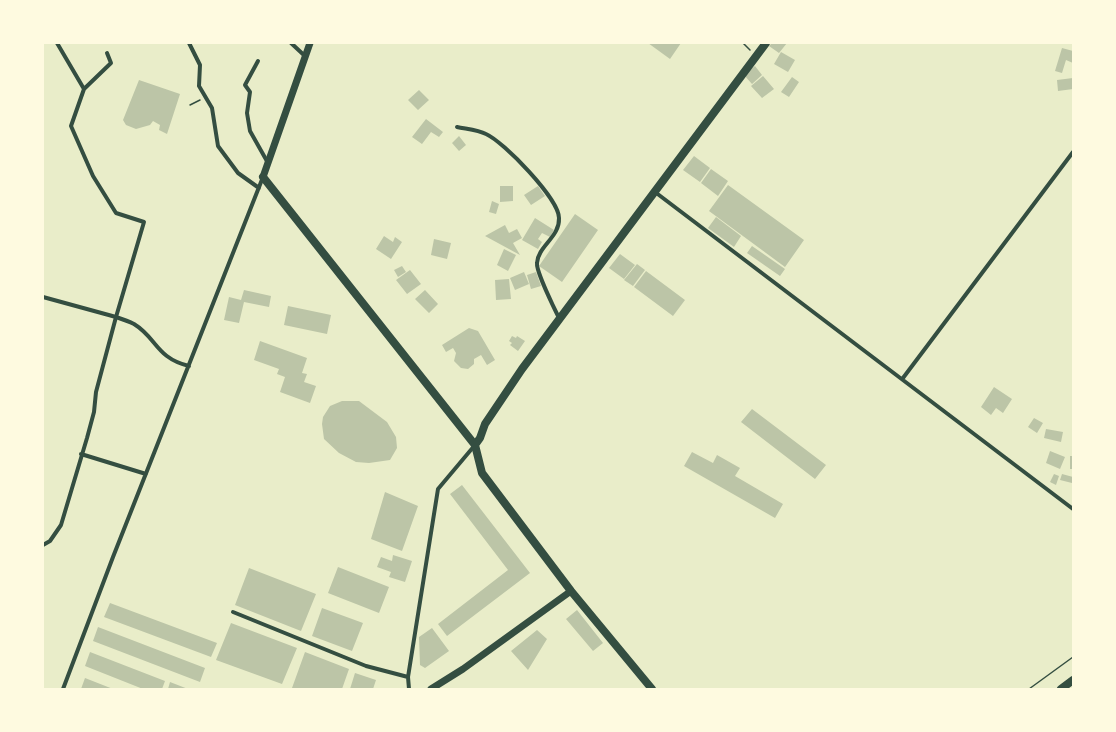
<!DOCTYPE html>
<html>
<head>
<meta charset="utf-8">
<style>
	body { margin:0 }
	#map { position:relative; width:1116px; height:732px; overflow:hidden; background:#e9edc9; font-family:"Archivo Narrow",sans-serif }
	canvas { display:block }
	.frame { position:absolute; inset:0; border:44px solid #fefae0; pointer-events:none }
</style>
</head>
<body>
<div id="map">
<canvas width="1116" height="732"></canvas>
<div class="frame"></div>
</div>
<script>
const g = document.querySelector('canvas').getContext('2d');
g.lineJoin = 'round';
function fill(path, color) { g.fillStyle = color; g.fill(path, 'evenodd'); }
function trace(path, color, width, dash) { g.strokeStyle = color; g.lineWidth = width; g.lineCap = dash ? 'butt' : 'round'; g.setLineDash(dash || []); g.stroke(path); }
fill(new Path2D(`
	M648 43H681L670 59Z
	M772 43H787L779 53 769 46Z
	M1062 48 1073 51V63L1066 60 1062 73 1055 71Z
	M781 52 795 60 788 72 774 64Z
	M755 66 762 75 752 84 744 75Z
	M763 76 774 89 762 98 751 86Z
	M792 77 799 82 789 97 781 92Z
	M1073 78V89L1058 91 1057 80Z
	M139 80 180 94 167 134 159 130 160 125 153 121 150 125 136 129 126 125 123 120Z
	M419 90 429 100 418 110 408 100Z
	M426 119 443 132 439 137 431 132 422 144 412 137Z
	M459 136 466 145 459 151 452 143Z
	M694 156 710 168 700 182 683 170Z
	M711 169 728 181 718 196 701 183Z
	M728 185 804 240 785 267 709 211Z
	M500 186H513V201L500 202Z
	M538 186 545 196 531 205 524 195Z
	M492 201 499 204 496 214 489 212Z
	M575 214 598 230 562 282 539 266Z
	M716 217 741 236 734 247 708 228Z
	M535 218 554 230 550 237 542 233 538 239 542 242 538 249 522 240Z
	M505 225 509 233 517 229 522 238 513 243 520 255 485 236Z
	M384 236 393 242 395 237 402 242 391 259 376 249Z
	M434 239 451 243 447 259 431 255Z
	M752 246 785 269 780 276 747 253Z
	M504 249 516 255 508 271 497 265Z
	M620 254 635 265 624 279 609 268Z
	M637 264 645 270 633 286 624 280Z
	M402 266 406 272 398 277 394 270Z
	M410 270 421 284 407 294 396 280Z
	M646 271 685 300 673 316 634 287Z
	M524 272 529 284 515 290 510 278Z
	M536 272 541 286 531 289 527 275Z
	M509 279 511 299 496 300 495 280Z
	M244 290 271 296 269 307 244 302 239 323 224 320 229 297 241 300Z
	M425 290 438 304 429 313 415 299Z
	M288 306 331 315 327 334 284 325Z
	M469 328 478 331 495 360 487 365 481 355 474 359V364L468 369 461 368 454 361 456 353 453 348 446 352 442 345Z
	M512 336 516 338 517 336 525 341 518 351 510 345 512 343 509 341Z
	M260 341 307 358 302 373 307 374 304 382 316 386 310 403 280 392 285 377 277 374 279 369 254 360Z
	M994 387 1012 399 1003 413 996 408 991 415 981 407Z
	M342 401H359L387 422 396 437 397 448 390 460 369 463 356 462 339 453 324 439 322 424 323 417 330 406Z
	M752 409 826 465 815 479 741 422Z
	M1034 418 1043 423 1037 433 1028 427Z
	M1046 429 1063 432 1061 442 1044 438Z
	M1050 451 1065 457 1060 469 1046 463Z
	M692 452 713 463 717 455 740 468 735 476 783 504 775 518 684 466Z
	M1070 456H1073V469H1070Z
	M1054 474 1059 476 1056 485 1050 482Z
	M1062 474 1073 477 1072 483 1060 480Z
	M462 485 530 573 447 636 438 624 508 570 450 494Z
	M385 492 418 506 402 551 371 539Z
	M393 555 412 561 405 582 389 577 391 572 377 567 381 557 392 561Z
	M338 567 389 587 379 613 328 593Z
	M249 568 316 594 301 631 235 605Z
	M110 603 217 643 211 657 104 617Z
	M322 608 363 623 352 651 312 636Z
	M577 610 603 643 593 651 566 619Z
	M231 623 297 648 282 684 216 660Z
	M98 627 205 668 200 682 93 641Z
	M432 628 449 651 425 668 420 665 419 637Z
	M537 630 547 639 528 670 511 651Z
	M90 652 165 681 162 689H143L85 666Z
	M305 652 349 669 342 689 292 688Z
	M355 673 376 680 373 689H350Z
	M85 678 113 689H81Z
	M170 682 188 689H168Z`), '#bcc5a7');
trace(new Path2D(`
	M743 43 750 50
	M190 105 200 100
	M1029 689 1073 657`), '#344e41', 1.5);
trace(new Path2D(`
	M57 43 84 89
	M189 43 200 65 199 86 212 108 218 146 238 173 259 188
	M291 43 306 57
	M258 61 245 85 250 92 247 113 250 131 268 163
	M457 127C466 129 478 130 486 134 504 142 559 199 559 218 560 237 538 246 537 263 536 271 555 310 560 320
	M655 192 1073 509
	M43 297 116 317 144 222 116 213 93 176 71 126 84 89 111 63 107 53
	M903 378 1073 152
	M81 454 146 474
	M43 545 50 541 61 525 87 438 94 412 96 392 116 317C122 319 128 321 134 324 157 338 156 358 189 366
	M233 612 366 666 408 677
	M63 689 113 557 263 177
	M409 689 408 677 438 489 475 445`), '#344e41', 4);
trace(new Path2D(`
	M263 177 310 43
	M431 689 463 669 571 591`), '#344e41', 7);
trace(new Path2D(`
	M263 177 475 445 482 473 571 591 652 689
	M475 445 480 438 485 424 522 369 766 43
	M1061 689 1073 680`), '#344e41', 8);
</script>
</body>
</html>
